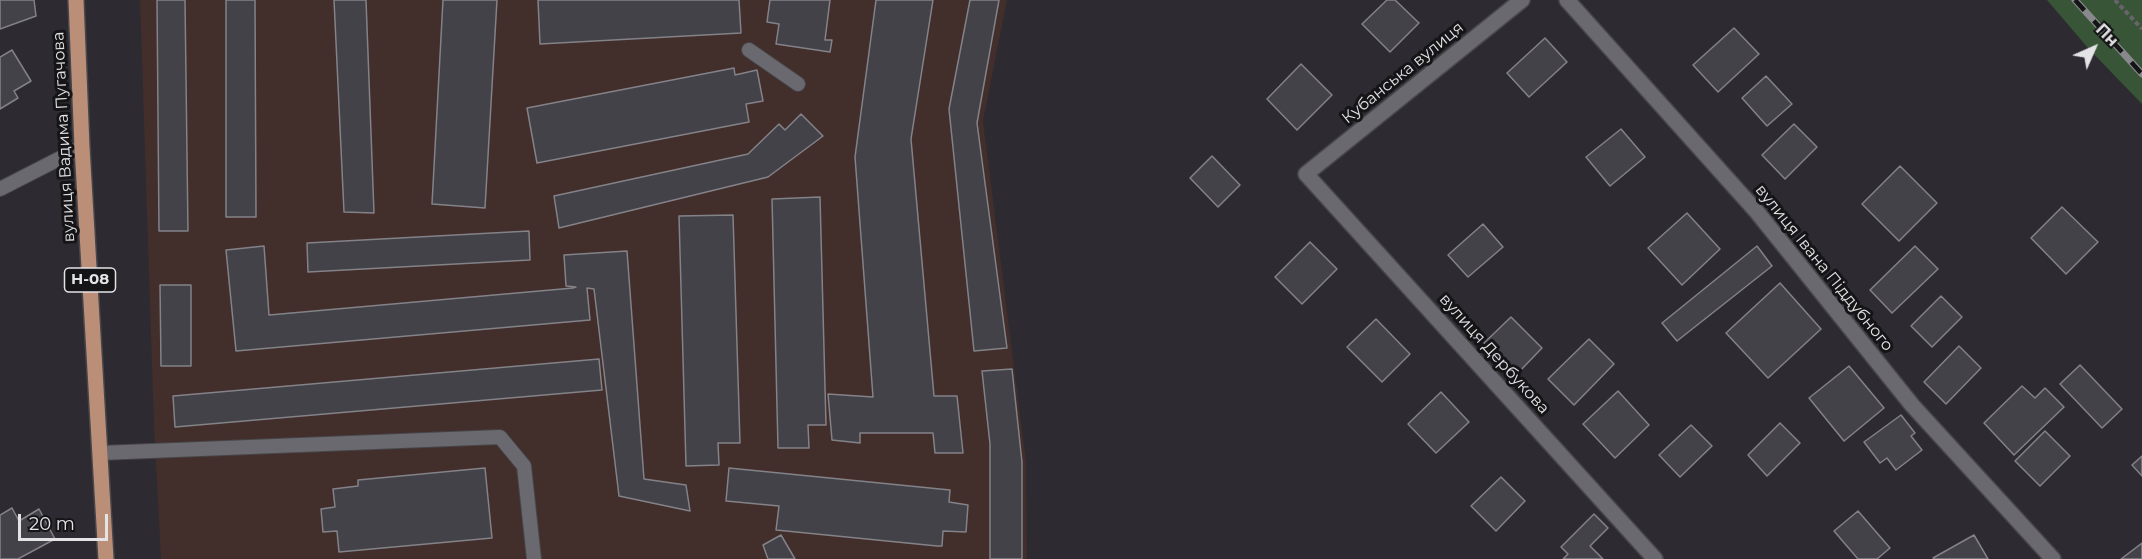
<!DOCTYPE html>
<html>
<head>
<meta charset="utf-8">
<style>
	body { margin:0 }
	#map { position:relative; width:2142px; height:559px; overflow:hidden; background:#2d2b31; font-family:Montserrat,sans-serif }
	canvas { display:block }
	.north { position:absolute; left:2064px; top:18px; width:60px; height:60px; -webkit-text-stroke:4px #151417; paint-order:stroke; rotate:45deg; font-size:16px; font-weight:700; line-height:24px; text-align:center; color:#e4e4e7 }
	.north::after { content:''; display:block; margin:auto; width:21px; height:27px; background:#e4e4e7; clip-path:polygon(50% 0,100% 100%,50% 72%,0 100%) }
	.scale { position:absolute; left:18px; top:514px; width:90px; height:27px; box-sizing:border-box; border:3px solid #e4e4e7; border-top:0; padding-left:8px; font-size:18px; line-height:21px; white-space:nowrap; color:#e4e4e7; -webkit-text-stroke:4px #151417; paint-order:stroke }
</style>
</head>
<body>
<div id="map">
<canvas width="2142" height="559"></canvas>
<div class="north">Пн</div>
<div class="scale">20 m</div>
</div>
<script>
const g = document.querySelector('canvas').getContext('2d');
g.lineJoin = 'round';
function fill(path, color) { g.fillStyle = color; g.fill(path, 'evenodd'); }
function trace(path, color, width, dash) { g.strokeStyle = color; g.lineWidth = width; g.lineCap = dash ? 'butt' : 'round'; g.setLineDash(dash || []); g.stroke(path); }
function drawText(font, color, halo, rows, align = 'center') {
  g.font = font + ' Montserrat,sans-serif'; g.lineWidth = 6; g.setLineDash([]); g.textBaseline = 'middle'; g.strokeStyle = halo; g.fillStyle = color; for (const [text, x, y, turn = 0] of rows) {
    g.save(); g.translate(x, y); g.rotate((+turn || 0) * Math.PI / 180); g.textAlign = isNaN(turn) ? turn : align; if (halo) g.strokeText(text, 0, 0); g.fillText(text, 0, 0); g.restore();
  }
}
fill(new Path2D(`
	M140 0H1007L983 121 1026 462 1027 559H161L154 426Z`), '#422e2a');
fill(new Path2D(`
	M2047 0H2142V104L2088 48Z`), '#385537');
const building = new Path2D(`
	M0 0H34L36 16 0 29Z
	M157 0H185L188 231H159Z
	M226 0H255L256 217H226Z
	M334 0H366L374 213 344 212Z
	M443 0H497L485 208 432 204Z
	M538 0H739L741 33 540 44Z
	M770 0H830L825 40H832L830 52 776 44 779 24 767 22Z
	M876 0H933L911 139 934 396H957L963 453H935L933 433H860V443L832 440 828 394 873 397 855 157Z
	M970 0H999L977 123 1007 348 974 351 949 109Z
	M1387 0H1395L1419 23 1390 52 1362 24Z
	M1734 28 1759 54 1718 92 1693 65Z
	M1545 38 1567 62 1529 97 1507 73Z
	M12 50 31 81 14 91 18 98 0 109V57Z
	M1301 64 1332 95 1297 130 1267 99Z
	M734 68 735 75 757 70 763 101 746 104 749 122 537 163 527 108Z
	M1766 76 1792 104 1767 126 1742 98Z
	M801 114 823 136 768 177 559 228 554 196 748 154 779 124 785 130Z
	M1794 124 1817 147 1785 179 1762 155Z
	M1621 129 1645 157 1610 186 1586 157Z
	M1212 156 1240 185 1218 207 1190 178Z
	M1900 166 1937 203 1899 241 1862 204Z
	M820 197 826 425H808L809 448H778L772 199Z
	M2062 207 2098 242 2066 274 2031 238Z
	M1687 213 1720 249 1682 285 1648 248Z
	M733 215 740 443H718L719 465 686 466 679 216Z
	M1483 224 1503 247 1468 277 1448 255Z
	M529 231 530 260 308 272 307 243Z
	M1310 242 1337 269 1302 304 1275 277Z
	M264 246 269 315 573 288 576 287 566 286 564 255 627 251 644 479 686 485 690 511 619 496 594 289 587 288 590 320 236 351 226 250Z
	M1757 246 1772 266 1677 341 1662 323Z
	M1915 246 1938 269 1892 313 1870 290Z
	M1780 283 1821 329 1768 378 1726 333Z
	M160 285H191V366H161Z
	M1941 296 1962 317 1932 347 1911 326Z
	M1511 317 1542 348 1516 375 1484 343Z
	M1376 319 1410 354 1382 382 1347 347Z
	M1589 339 1614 364 1574 405 1548 379Z
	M1959 346 1981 368 1946 404 1924 382Z
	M599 359 602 390 175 427 173 396Z
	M2080 365 2122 409 2102 428 2060 384Z
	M1849 366 1884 408 1844 441 1809 398Z
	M1012 369 1022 462V559H990V444L982 371Z
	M2022 386 2035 398 2045 388 2064 407 2014 455 1984 423Z
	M1618 391 1649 425 1615 458 1583 424Z
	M1441 392 1469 422 1436 453 1408 424Z
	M1901 415 1915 433 1911 436 1922 450 1896 470 1887 458 1880 463 1864 442Z
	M1780 423 1800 443 1767 476 1748 455Z
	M1691 425 1712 446 1680 477 1659 455Z
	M2045 431 2070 456 2040 486 2015 461Z
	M2142 456V476L2132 465Z
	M485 468 492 538 339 552 337 531 323 532 321 509 335 507 333 489 358 486V480Z
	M729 468 950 490 949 502 968 505 966 532 943 531 942 546H937L776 530 779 506 726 501Z
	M1501 477 1525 501 1496 531 1471 506Z
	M12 508 19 521 39 509 55 539 18 559H0V515Z
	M1858 511 1890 548 1877 559H1858L1834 531Z
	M1594 514 1608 528 1590 546 1603 559H1563L1568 554 1561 547Z
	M781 535 795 559H768L763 545Z
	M1974 535 1988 559H1934L1933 558Z
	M2142 543V559H2121Z`);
fill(building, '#434248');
trace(building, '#848289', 1.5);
const lane = new Path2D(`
	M749 50 798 84
	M0 189 82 147
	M100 453 500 437 524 466 534 559`);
const street = new Path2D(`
	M1522 0 1306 174 1655 559
	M1567 0 1757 212 1912 405 2053 559`);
const primary = new Path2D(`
	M76 0 82 147 106 559`);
trace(lane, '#47464a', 16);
trace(street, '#47464a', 18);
trace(primary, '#47464a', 18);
trace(new Path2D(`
	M2115 0 2142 29`), '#67656b', 4, [4.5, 3]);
trace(lane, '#6a696f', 14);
trace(street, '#6a696f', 15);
trace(primary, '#bb8e78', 15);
const rail = new Path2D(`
	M2075 0 2142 74`);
trace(rail, '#89888d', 7);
trace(rail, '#151417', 4.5, [14]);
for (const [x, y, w] of [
	[90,280,51]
]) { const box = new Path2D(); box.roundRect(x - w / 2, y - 12, w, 24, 4.5); g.fillStyle = '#151417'; g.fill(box); trace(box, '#e4e4e7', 1.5); }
drawText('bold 15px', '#e4e4e7', null, [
	["Н-08",90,280]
]);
drawText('16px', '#e4e4e7', '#151417', [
	["Кубанська вулиця",1403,73,-39],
	["вулиця Вадима Пугачова",64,137,-93],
	["вулиця Івана Піддубного",1824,268,51],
	["вулиця Дербукова",1494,354,48]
]);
</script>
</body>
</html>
